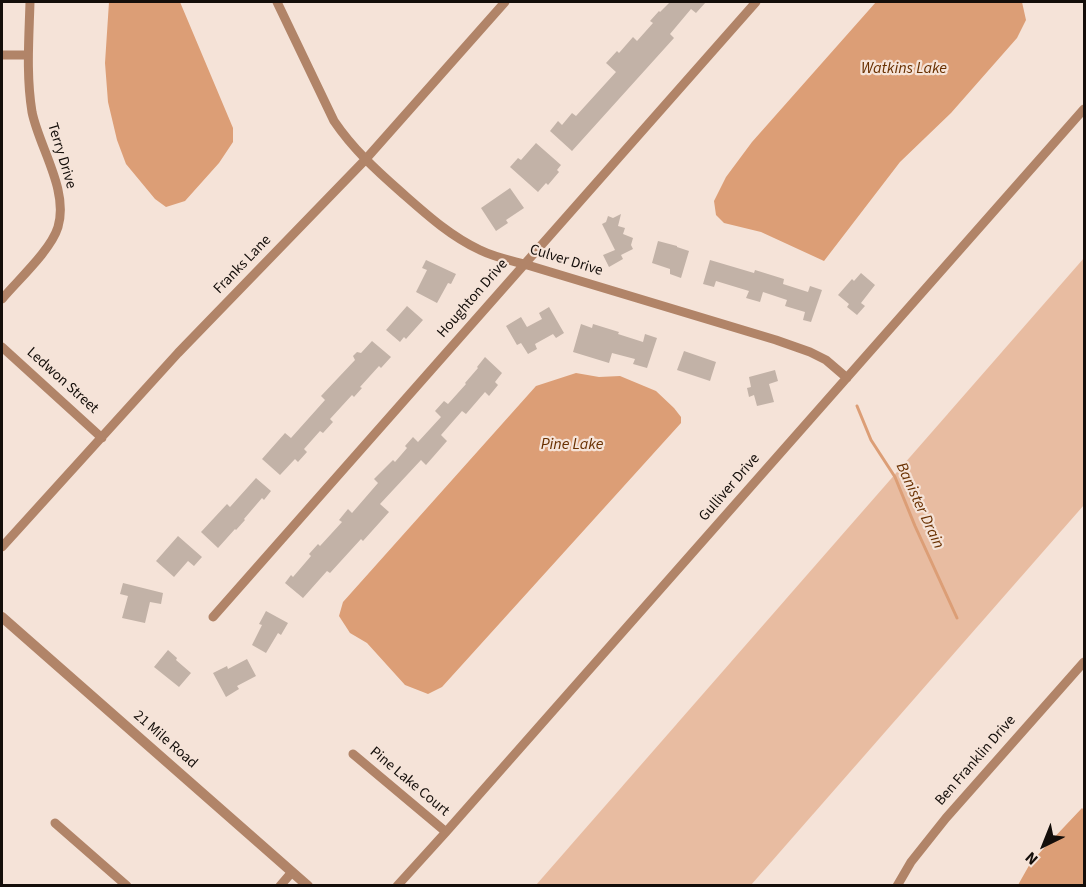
<!DOCTYPE html>
<html>
<head>
<meta charset="utf-8">
<style>
	body { margin:0 }
	#map { position:relative; width:1086px; height:887px; overflow:hidden; background:#f5e3d8; font-family:"Source Sans 3",sans-serif }
	canvas { display:block }
	.frame { position:absolute; inset:0; border:3px solid #140e0a; pointer-events:none }
	.north { position:absolute; left:1014px; top:815px; width:60px; height:60px; -webkit-text-stroke:4px #f5e3d8; paint-order:stroke; rotate:223deg; font-size:16px; font-weight:700; line-height:24px; text-align:center; color:#140e0a }
	.north::after { content:''; display:block; margin:auto; width:21px; height:27px; background:#140e0a; clip-path:polygon(50% 0,100% 100%,50% 72%,0 100%) }
</style>
</head>
<body>
<div id="map">
<canvas width="1086" height="887"></canvas>
<div class="frame"></div>
<div class="north">N</div>
</div>
<script>
const g = document.querySelector('canvas').getContext('2d');
g.lineJoin = 'round';
function fill(path, color) { g.fillStyle = color; g.fill(path, 'evenodd'); }
function trace(path, color, width, dash) { g.strokeStyle = color; g.lineWidth = width; g.lineCap = dash ? 'butt' : 'round'; g.setLineDash(dash || []); g.stroke(path); }
function drawText(font, color, halo, rows, align = 'center') {
  g.font = font + ' "Source Sans 3",sans-serif'; g.lineWidth = 4.5; g.setLineDash([]); g.textBaseline = 'middle'; g.strokeStyle = halo; g.fillStyle = color; for (const [text, x, y, turn = 0] of rows) {
    g.save(); g.translate(x, y); g.rotate((+turn || 0) * Math.PI / 180); g.textAlign = isNaN(turn) ? turn : align; if (halo) g.strokeText(text, 0, 0); g.fillText(text, 0, 0); g.restore();
  }
}
fill(new Path2D(`
	M1084 258V505L751 885H536Z`), '#e8bca1');
fill(new Path2D(`
	M109 2H180L233 128V142L219 163 185 201 166 207 155 199 126 164 117 140 108 102 105 63Z
	M876 2H1022L1026 20 1017 38 951 113 900 162 824 261 761 232 724 223 716 215 714 201 726 177 752 142Z
	M576 373 599 377 620 376 656 391 674 408 681 417V423L442 687 428 694 405 685 367 643 350 633 339 616 343 602 536 386Z
	M1082 808 1084 810V885H1018L1031 862Z`), '#dc9e76');
trace(new Path2D(`
	M857 406 871 440 895 477 915 526 957 618`), '#dc9e76', 3);
fill(new Path2D(`
	M670 2H706L696 13 691 9 670 34 674 38 572 151 550 131 558 121 562 125 572 113 576 116 616 72 606 63 617 51 619 53 633 37 637 41 653 23 650 21 659 11 660 12Z
	M536 143 561 165 557 170 559 172 548 185 546 183 538 192 510 167 518 158 521 160Z
	M510 188 524 208 506 220 508 223 496 231 481 208Z
	M621 214 618 226 625 228 623 234 633 238 631 245 633 249 621 255 623 259 609 267 603 255 615 250 602 224 606 222 608 216 613 218Z
	M658 241 677 246V247L689 251 681 278 670 274V269L652 263Z
	M426 260 456 274 451 284 448 283 437 303 416 292 427 270 422 268Z
	M710 260 754 273 755 270 784 279 783 284 808 292 810 286 822 290 811 322 803 320 805 312 785 306 787 300 763 292 760 302 746 298 749 291 716 281 714 287 703 284Z
	M861 273 875 285 861 303 865 306 857 315 847 307 849 304 838 295 852 279 854 281Z
	M407 306 423 320 406 339 404 337 400 342 386 330Z
	M549 307 564 333 556 338 553 334 535 344 537 349 528 354 521 343 517 345 506 326 521 317 527 327 542 319 539 313Z
	M581 324 592 328 593 324 619 332 618 334 643 342 645 334 657 338 647 368 633 364 635 359 612 353 609 363 573 352Z
	M372 341 391 357 381 368 379 366 360 387 362 388 354 397 352 395 330 419 333 422 323 433 320 431 304 449 307 452 298 462 295 459 280 475 262 459 285 433 291 438 325 400 321 396 355 360 353 356 357 352 361 353Z
	M684 351 716 362 710 381 677 370Z
	M485 357 502 373 495 382 498 385 489 396 485 392 466 414 462 411 441 435 447 441 426 465 421 460 380 504 389 512 363 541 361 539 330 573 327 571 303 598 285 583 291 575 293 577 311 556 309 554 318 544 320 546 342 522 339 520 348 509 352 513 378 483 374 479 393 460 395 462 407 448 405 446 413 437 418 442 441 417 435 411 444 401 448 404 466 384 465 383 478 368 477 367Z
	M775 370 778 381 769 384 774 402 757 406 754 395 749 397 747 388 751 387 749 377Z
	M256 478 271 491 264 500 262 498 244 519 245 520 236 530 235 529 218 548 201 532 227 504 230 507Z
	M178 536 202 557 194 566 188 561 174 577 156 561Z
	M123 583 163 593 161 604 150 602 145 623 122 618 128 596 120 594Z
	M266 611 288 623 281 635 278 633 266 653 252 645 262 625 259 624Z
	M168 650 177 658 176 660 191 673 179 687 154 667Z
	M247 659 256 676 237 686 239 689 226 697 213 673 227 666 228 669Z`), '#c2b2a7');
trace(new Path2D(`
	M277 2 334 121C353 149 376 170 401 192 426 214 450 236 480 250 494 257 509 260 524 264L776 340 810 352 826 360 847 378
	M2 55H28
	M2 299C18 280 51 250 58 227 69 190 39 147 32 112 26 75 29 38 30 2
	M2 347 102 438
	M2 547 178 353 365 160 505 2
	M213 617 756 2
	M353 754 446 832
	M55 823 127 886
	M280 886 292 872
	M397 886 446 832 1084 109
	M897 886 911 862 946 818 1084 662`), '#b18468', 9);
trace(new Path2D(`
	M2 617 308 886`), '#b18468', 10);
drawText('15px', '#140e0a', '#f5e3d8', [
	["Terry Drive",61,156,73],
	["Culver Drive",566,261,17],
	["Franks Lane",243,265,-46],
	["Houghton Drive",473,299,-49],
	["Ledwon Street",62,381,42],
	["Gulliver Drive",730,488,-49],
	["21 Mile Road",165,740,41],
	["Ben Franklin Drive",976,761,-49],
	["Pine Lake Court",409,782,40]
]);
drawText('italic 16px', '#693000', '#f5e3d8', [
	["Watkins Lake",904,69],
	["Pine Lake",572,445],
	["Banister Drain",919,506,65]
]);
</script>
</body>
</html>
